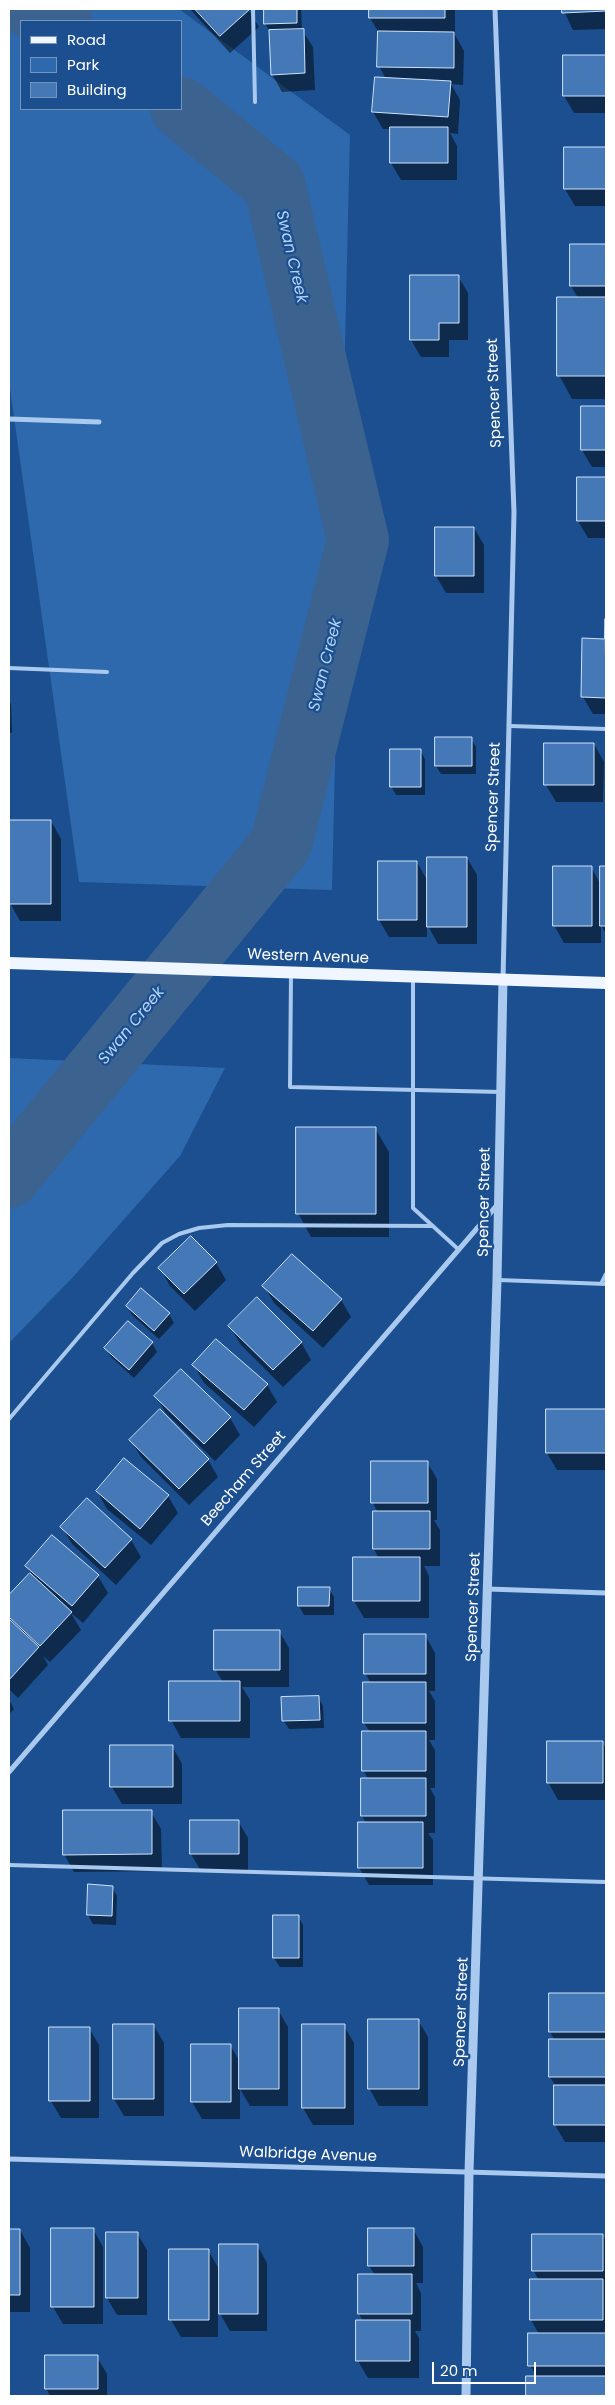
<!DOCTYPE html>
<html>
<head>
<meta charset="utf-8">
<style>
	body { margin:0 }
	#map { position:relative; width:615px; height:2405px; overflow:hidden; background:#1b4f8f; font-family:Poppins,sans-serif }
	canvas { display:block }
	.frame { position:absolute; inset:0; border:10px solid #fff; pointer-events:none }
	.legend { position:absolute; left:20px; top:20px; width:162px; height:90px; box-sizing:border-box; background:#1b4f8f; border:1px solid #7695bc; margin:0; padding:6px 9px; list-style:none; font-size:15px; color:#fff }
	.legend li { display:flex; align-items:center; gap:10px; height:25px }
	.legend b { width:25px; border:1px solid #7695bc }
	.scale { position:absolute; left:432px; top:2362px; width:104px; height:22px; box-sizing:border-box; border:2px solid #fff; border-top:0; padding-left:6px; font-size:15px; line-height:18px; white-space:nowrap; color:#fff; -webkit-text-stroke:4px #1b4f8f; paint-order:stroke }
</style>
</head>
<body>
<div id="map">
<canvas width="615" height="2405"></canvas>
<div class="frame"></div>
<ul class="legend">
<li><b style="height:6px;background:#f0f6ff"></b>Road</li>
<li><b style="height:14px;background:#2e69ad"></b>Park</li>
<li><b style="height:14px;background:#4478b7"></b>Building</li>
</ul>
<div class="scale">20 m</div>
</div>
<script>
const g = document.querySelector('canvas').getContext('2d');
g.lineJoin = 'round';
function fill(path, color) { g.fillStyle = color; g.fill(path, 'evenodd'); }
function trace(path, color, width, dash) { g.strokeStyle = color; g.lineWidth = width; g.lineCap = dash ? 'butt' : 'round'; g.setLineDash(dash || []); g.stroke(path); }
function drawText(font, color, halo, rows, align = 'center') {
  g.font = font + ' Poppins,sans-serif'; g.lineWidth = 4.5; g.setLineDash([]); g.textBaseline = 'middle'; g.strokeStyle = halo; g.fillStyle = color; for (const [text, x, y, turn = 0] of rows) {
    g.save(); g.translate(x, y); g.rotate((+turn || 0) * Math.PI / 180); g.textAlign = isNaN(turn) ? turn : align; if (halo) g.strokeText(text, 0, 0); g.fillText(text, 0, 0); g.restore();
  }
}
fill(new Path2D(`
	M9 9H179L350 135 332 890 79 882 9 381ZM21 21H181V109H21Z
	M9 1058 225 1068 180 1156 74 1276 9 1343Z`), '#2e69ad');
fill(new Path2D(`
	M190 9H248L259 27 230 53Z
	M265 9H301L302 30 313 47 315 90 282 92 272 74 271 33 265 24Z
	M370 9H455V35L464 51 463 85 451 84 460 100 458 134 450 133 457 146V180H401L391 163V129H383L373 112 386 79 379 66V33L370 18Z
	M563 9H606V29L573 30Z
	M564 56H606V113H574L564 96Z
	M565 148H606V206H575L565 189Z
	M571 245H606V399H572L559 375 578 298 571 286Z
	M458 276 468 293V340H449V357H421L411 340Z
	M582 407H606V467H592L582 450Z
	M578 479H606V538H588L578 521Z
	M474 528 484 545V593H446L436 576Z
	M606 620V714H593L583 697 584 639 605 640Z
	M9 701 11 704 12 733H9Z
	M471 739 476 747V774H441L436 766Z
	M594 744 604 762 603 802H556L546 785Z
	M420 750 425 759V795H396L391 786Z
	M51 821 61 839V921H20L9 901V864L10 866Z
	M467 858 477 875V944H438L427 924V937H389L379 920V862H417L428 882Z
	M591 867 601 885V867H606V934L601 925V943H564L554 925Z
	M375 1128 389 1152V1237H311L298 1213Z
	M191 1238 216 1263 226 1280 195 1311 170 1286 160 1268Z
	M264 1286 341 1300 351 1317 323 1348 274 1303Z
	M127 1306 169 1314 174 1323 159 1339 132 1315Z
	M230 1326 301 1342 311 1360 283 1387 240 1344Z
	M152 1343 157 1352 134 1378 111 1357 106 1349Z
	M194 1365 267 1385 277 1402 254 1427 204 1383Z
	M156 1396 230 1418 240 1435 215 1461 166 1413Z
	M547 1410H606V1470H557L547 1453Z
	M131 1440 208 1460 218 1477 189 1505 141 1457Z
	M373 1462H427L437 1479V1520H434L440 1530V1566H424L429 1576V1618H364L354 1601 379 1559 374 1549 378 1513 373 1503Z
	M97 1491 168 1496 178 1513 151 1545 107 1509Z
	M62 1527 131 1540 141 1557 116 1585 72 1544Z
	M52 1537 98 1576 108 1593 83 1623 71 1613 81 1630 50 1662 43 1656 48 1665 18 1698 9 1689V1597L31 1574 27 1567Z
	M329 1588 334 1597V1615H304L299 1606Z
	M279 1631 289 1648V1687H242L250 1700V1738H181L171 1720 223 1682 215 1669Z
	M425 1635 435 1653V1691H429L435 1701V1740H429L435 1750V1788H430L435 1797V1833H428L433 1840V1885H369L359 1867 366 1823 362 1816 368 1779 364 1771 370 1732 364 1723 371 1684 366 1674Z
	M318 1697 323 1706 324 1728 289 1729 283 1720Z
	M9 1700 14 1709 9 1714Z
	M603 1743 606 1749V1800H558L548 1782Z
	M112 1746H172L182 1764V1804H122L112 1787Z
	M151 1812 161 1829 162 1871 74 1872 64 1854Z
	M238 1821 248 1838V1871H201L191 1854Z
	M112 1887 117 1896 116 1925 93 1924 88 1915Z
	M274 1916H298L303 1925V1967H280L274 1958Z
	M550 1995H606V2142H565L555 2125V2085L550 2077 555 2041 550 2032Z
	M278 2010 288 2027V2106H250L240 2089V2119H202L192 2102V2045H230L240 2062Z
	M418 2020 428 2037V2106H379L369 2088Z
	M154 2026 164 2043V2116H124L114 2099Z
	M344 2026 354 2043V2125H313L303 2108Z
	M89 2028 99 2045V2118H61L51 2101Z
	M93 2229 103 2247V2324H63L53 2307Z
	M413 2229 423 2247V2283H416L421 2293V2331H415L419 2338V2378H368L358 2361 363 2321 359 2314 375 2275 369 2266Z
	M9 2230H20L30 2248V2312H9Z
	M137 2233 147 2250V2315H117L107 2298Z
	M603 2235 606 2241V2396H528V2377H537L530 2365 539 2334 531 2320 539 2280 533 2270Z
	M257 2245 267 2263V2331H230L218 2310V2337H181L171 2320 208 2250 220 2271Z
	M97 2357 107 2374V2396H50L46 2388Z`), '#0007');
trace(new Path2D(`
	M33 9 61 21
	M9 1177 281 844 358 540 274 184 181 108`), '#3c6290', 62);
const building = new Path2D(`
	M195 9H250L220 36Z
	M264 9H297V23L264 24Z
	M369 9H445V18H369Z
	M562 9H606V11L562 13Z
	M304 29 305 73 271 75 269 30Z
	M378 31 454 32V68L377 67Z
	M563 55H606V96H563Z
	M375 77 451 81 448 117 372 112Z
	M390 127H448V163H390Z
	M564 147H606V189H564Z
	M570 244H606V286H570Z
	M410 275H459V323H439V340H410Z
	M557 297H606V376H557Z
	M581 406H606V450H581Z
	M577 477H606V521H577Z
	M435 527H474V576H435Z
	M605 619 606 698 581 697 582 638 604 639Z
	M435 737H472V766H435Z
	M544 743H594V785H544Z
	M390 749H421V787H390Z
	M9 820H51V904H9Z
	M427 857H467V927H427Z
	M378 861H417V920H378Z
	M553 866H592V926H553Z
	M600 866H606V926H600Z
	M296 1127H376V1214H296Z
	M191 1236 217 1262 184 1294 158 1268Z
	M292 1254 342 1299 313 1331 262 1286Z
	M141 1288 170 1313 154 1331 126 1306Z
	M257 1297 302 1342 273 1370 228 1326Z
	M128 1321 153 1342 129 1370 104 1348Z
	M216 1339 268 1384 244 1410 192 1365Z
	M181 1369 231 1417 204 1444 154 1396Z
	M160 1409 209 1459 179 1489 129 1440Z
	M546 1409H606V1453H546Z
	M124 1458 169 1495 140 1529 96 1491Z
	M371 1461H428V1503H371Z
	M87 1498 132 1539 105 1568 60 1527Z
	M373 1511H430V1549H373Z
	M52 1535 99 1575 72 1606 25 1566Z
	M353 1557H420V1601H353Z
	M30 1573 72 1612 40 1646 9 1617V1595Z
	M298 1587H330L329 1606H298Z
	M9 1619 39 1647 9 1680Z
	M214 1630H280V1670H214Z
	M364 1634H426V1674H364Z
	M169 1681H240V1721H169Z
	M363 1682H426V1723H363Z
	M319 1696 320 1720 282 1721 281 1697Z
	M362 1731H426V1771H362Z
	M547 1741H603V1783H547Z
	M110 1745H173V1787H110Z
	M361 1778H426V1816H361Z
	M63 1810H152V1854L63 1855Z
	M190 1820H239V1854H190Z
	M358 1822H423V1868H358Z
	M88 1884 113 1886 112 1916 87 1915Z
	M273 1915H299V1958H273Z
	M549 1993H606V2032H549Z
	M239 2008H279V2089H239Z
	M368 2019H419V2089H368Z
	M113 2024H154V2099H113Z
	M302 2024H345V2108H302Z
	M49 2027H90V2101H49Z
	M549 2039H606V2077H549Z
	M191 2044H231V2102H191Z
	M554 2085H606V2125H554Z
	M51 2228H94V2307H51Z
	M368 2228H414V2266H368Z
	M9 2229H20V2295H9Z
	M106 2232H138V2298H106Z
	M532 2234H603V2271H532Z
	M219 2244H258V2314H219Z
	M169 2249H209V2320H169Z
	M358 2274H412V2314H358Z
	M530 2279H603V2320H530Z
	M356 2320H410V2361H356Z
	M528 2333H606V2366H528Z
	M45 2355H98V2389H45Z
	M526 2376H606V2396H526Z`);
fill(building, '#4478b7');
trace(building, '#cfe3fa', 1);
trace(new Path2D(`
	M253 9 255 102
	M9 668 107 672
	M510 726 606 729
	M291 975 290 1087 501 1092
	M413 979V1208L458 1249
	M499 1280 606 1284
	M601 1284 606 1274
	M9 1419 133 1273 162 1243 179 1234 199 1228 228 1225 433 1226
	M9 1865 606 1882`), '#a9c9ee', 4);
trace(new Path2D(`
	M495 9 514 512 503 979
	M9 419 99 422
	M488 1589 606 1593
	M9 1772 498 1204
	M9 2159 606 2176`), '#a9c9ee', 5);
trace(new Path2D(`
	M466 2396 469 2172 497 1280 503 979`), '#a9c9ee', 9);
trace(new Path2D(`
	M9 963 606 983`), '#f0f6ff', 12);
drawText('15px', '#fff', '#1b4f8f', [
	["Spencer Street",495,393,-92],
	["Spencer Street",494,797,-88],
	["Western Avenue",308,957,2],
	["Spencer Street",485,1202,-89],
	["Beecham Street",244,1479,-49],
	["Spencer Street",474,1607,-88],
	["Spencer Street",462,2012,-88],
	["Walbridge Avenue",308,2155,2]
]);
drawText('italic 16px', '#b5d3f5', '#1b4f8f', [
	["Swan Creek",291,257,77],
	["Swan Creek",326,665,-76],
	["Swan Creek",132,1026,-51]
]);
</script>
</body>
</html>
